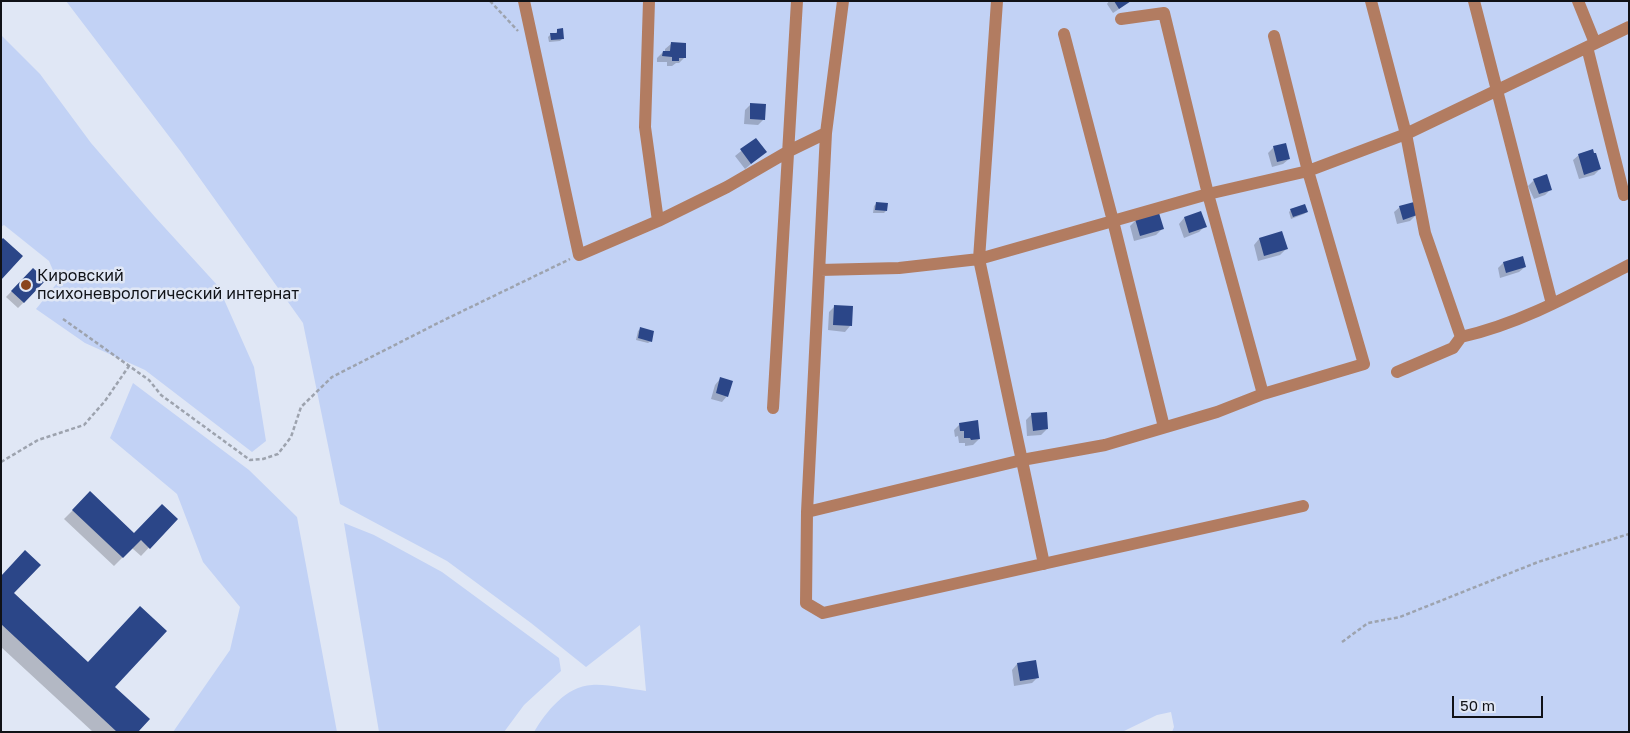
<!DOCTYPE html>
<html>
<head>
<meta charset="utf-8">
<style>
	body { margin:0 }
	#map { position:relative; width:1630px; height:733px; overflow:hidden; background:#e0e7f5; font-family:"Golos Text",sans-serif }
	canvas { display:block }
	.frame { position:absolute; inset:0; border:2px solid #101217; pointer-events:none }
	.scale { position:absolute; left:1452px; top:696px; width:91px; height:22px; box-sizing:border-box; border:2px solid #101217; border-top:0; padding-left:6px; font-size:15px; line-height:18px; white-space:nowrap; color:#101217; -webkit-text-stroke:4px #e0e7f5; paint-order:stroke }
</style>
</head>
<body>
<div id="map">
<canvas width="1630" height="733"></canvas>
<div class="frame"></div>
<div class="scale">50 m</div>
</div>
<script>
const g = document.querySelector('canvas').getContext('2d');
g.lineJoin = 'round';
function fill(path, color) { g.fillStyle = color; g.fill(path, 'evenodd'); }
function trace(path, color, width, dash) { g.strokeStyle = color; g.lineWidth = width; g.lineCap = dash ? 'butt' : 'round'; g.setLineDash(dash || []); g.stroke(path); }
function drawText(font, color, halo, rows, align = 'center') {
  g.font = font + ' "Golos Text",sans-serif'; g.lineWidth = 5; g.setLineDash([]); g.textBaseline = 'middle'; g.strokeStyle = halo; g.fillStyle = color; for (const [text, x, y, turn = 0] of rows) {
    g.save(); g.translate(x, y); g.rotate((+turn || 0) * Math.PI / 180); g.textAlign = isNaN(turn) ? turn : align; if (halo) g.strokeText(text, 0, 0); g.fillText(text, 0, 0); g.restore();
  }
}
fill(new Path2D(`
	M66 1H1629V732H1172L1174 727 1171 712 1157 715 1122 732H534C546 712 566 686 592 685 608 684 629 689 646 691L640 625 586 667 531 623 447 561 340 504 303 323 181 152Z
	M1 35 40 74 91 143 155 217 218 286 254 367 266 441 252 452 145 370 85 343 36 309 58 282 49 261 4 225 1 227Z
	M133 383 249 470 297 517 337 732H173L230 650 240 607 203 562 177 494 110 438Z
	M344 523 374 535 442 572 559 658 561 671 524 705 504 732H379Z`), '#c2d2f5');
fill(new Path2D(`
	M1109 1H1131L1113 13 1107 4Z
	M558 30 563 38 560 41 549 42 548 37 551 34H555Z
	M671 44 685 57 679 63H676L672 66H667V62H657V58L663 52H665V49Z
	M751 104 764 119 758 125 744 124 745 110Z
	M756 139 765 152 745 169 735 156Z
	M1274 147 1289 159 1283 164 1272 167 1268 153Z
	M1579 155 1600 169 1594 175 1579 179 1573 160Z
	M1534 180 1551 189 1545 195 1534 199 1528 186Z
	M876 204 886 211 884 213H873L874 206Z
	M1400 207 1416 215 1410 221 1397 224 1394 212Z
	M1291 210 1307 212 1304 214 1291 219 1289 212Z
	M1184 218 1205 226 1199 232 1184 238 1179 224Z
	M1136 220 1162 229 1156 235 1134 241 1130 226Z
	M1281 233 1286 249 1280 255 1258 261 1254 245 1259 239Z
	M1503 263 1525 267 1519 272 1500 278 1498 268Z
	M33 269 24 302 18 308 6 297Z
	M835 306 852 307 850 326 845 332 828 330 829 312Z
	M641 328 651 341 648 343 636 340 638 331Z
	M720 379 727 396 722 402 711 399 715 385Z
	M1032 414 1047 429 1041 435 1027 436 1026 420Z
	M960 424 979 439 973 445 965 446V443H959L958 436 955 437 954 430Z
	M90 493 134 535 176 519 141 556 132 548 114 566 64 519Z
	M1 577 13 593 113 687 137 732H93L1 647Z
	M1017 664 1037 678 1032 683 1014 686 1012 670Z`), '#0003');
fill(new Path2D(`
	M1114 1H1131L1119 9Z
	M563 28 564 39 551 40 550 33H557V29Z
	M671 42 686 43V58H679V61H672V57L662 56 663 51H670Z
	M750 103 766 104 765 120 750 119Z
	M756 138 767 152 751 164 740 149Z
	M1286 143 1290 159 1277 162 1273 146Z
	M1593 149 1594 153H1596L1601 169 1584 175 1578 154Z
	M1547 174 1552 190 1539 194 1533 179Z
	M876 202 888 203 887 211 875 210Z
	M1414 202 1417 215 1403 220 1399 206Z
	M1305 204 1308 212 1293 217 1290 209Z
	M1201 211 1207 227 1189 233 1184 217Z
	M1159 213 1164 229 1140 236 1135 219Z
	M1282 231 1288 249 1264 256 1259 238Z
	M3 238 23 256 1 280V240Z
	M1523 256 1526 267 1506 273 1503 262Z
	M33 268 46 280 24 303 11 291Z
	M834 305 853 306 852 326 833 325Z
	M640 327 654 331 652 342 638 338Z
	M720 377 733 381 728 397 716 393Z
	M1047 412 1048 429 1033 431 1031 413Z
	M978 420 980 439 971 440 970 438H964V431H960L959 423Z
	M90 491 134 533 162 504 178 519 150 549 141 540 123 558 72 510Z
	M25 550 41 565 14 593 88 662 140 606 167 631 115 687 150 719 138 732H117L1 624V576Z
	M1036 660 1039 678 1020 681 1017 663Z`), '#2b4688');
trace(new Path2D(`
	M490 1 518 31
	M63 319 149 380 161 395 250 460 263 459 278 454 291 437 301 407 332 377 440 322 570 259
	M1 462 38 440 84 425 105 401 129 366
	M1342 642 1368 623 1400 617 1538 562 1629 534`), '#9da3ae', 2.5, [4, 2.5]);
trace(new Path2D(`
	M524 1 579 255 658 221 727 187 789 151 826 133
	M649 1 645 127 658 221
	M843 1 826 133 807 512 806 603 823 613 1303 506
	M997 1 979 259 1044 564
	M1371 1 1406 134 1425 233 1461 337
	M1474 1 1552 304
	M1578 1 1595 43
	M1121 19 1164 13 1208 194 1263 394
	M1064 34 1113 221 1164 427
	M1587 47 1624 195
	M820 270 899 268 979 259 1208 194 1308 171 1406 134 1629 27
	M1397 372 1453 348 1461 337C1520 324 1575 293 1629 265
	M773 408 797 1
	M807 512 1022 460 1105 445 1217 412 1263 394 1364 364 1308 171 1274 36`), '#b27c61', 12);
for (const [x, y, r, color] of [
	[26,285,6,"#8a451d"]
]) { const dot = new Path2D(); dot.arc(x, y, r, 0, 2 * Math.PI); g.fillStyle = color; g.fill(dot); trace(dot, '#e0e7f5', 2); }
drawText('16px', '#101217', '#e0e7f5', [
	["Кировский",37,276],
	["психоневрологический интернат",37,294]
], 'left');
</script>
</body>
</html>
